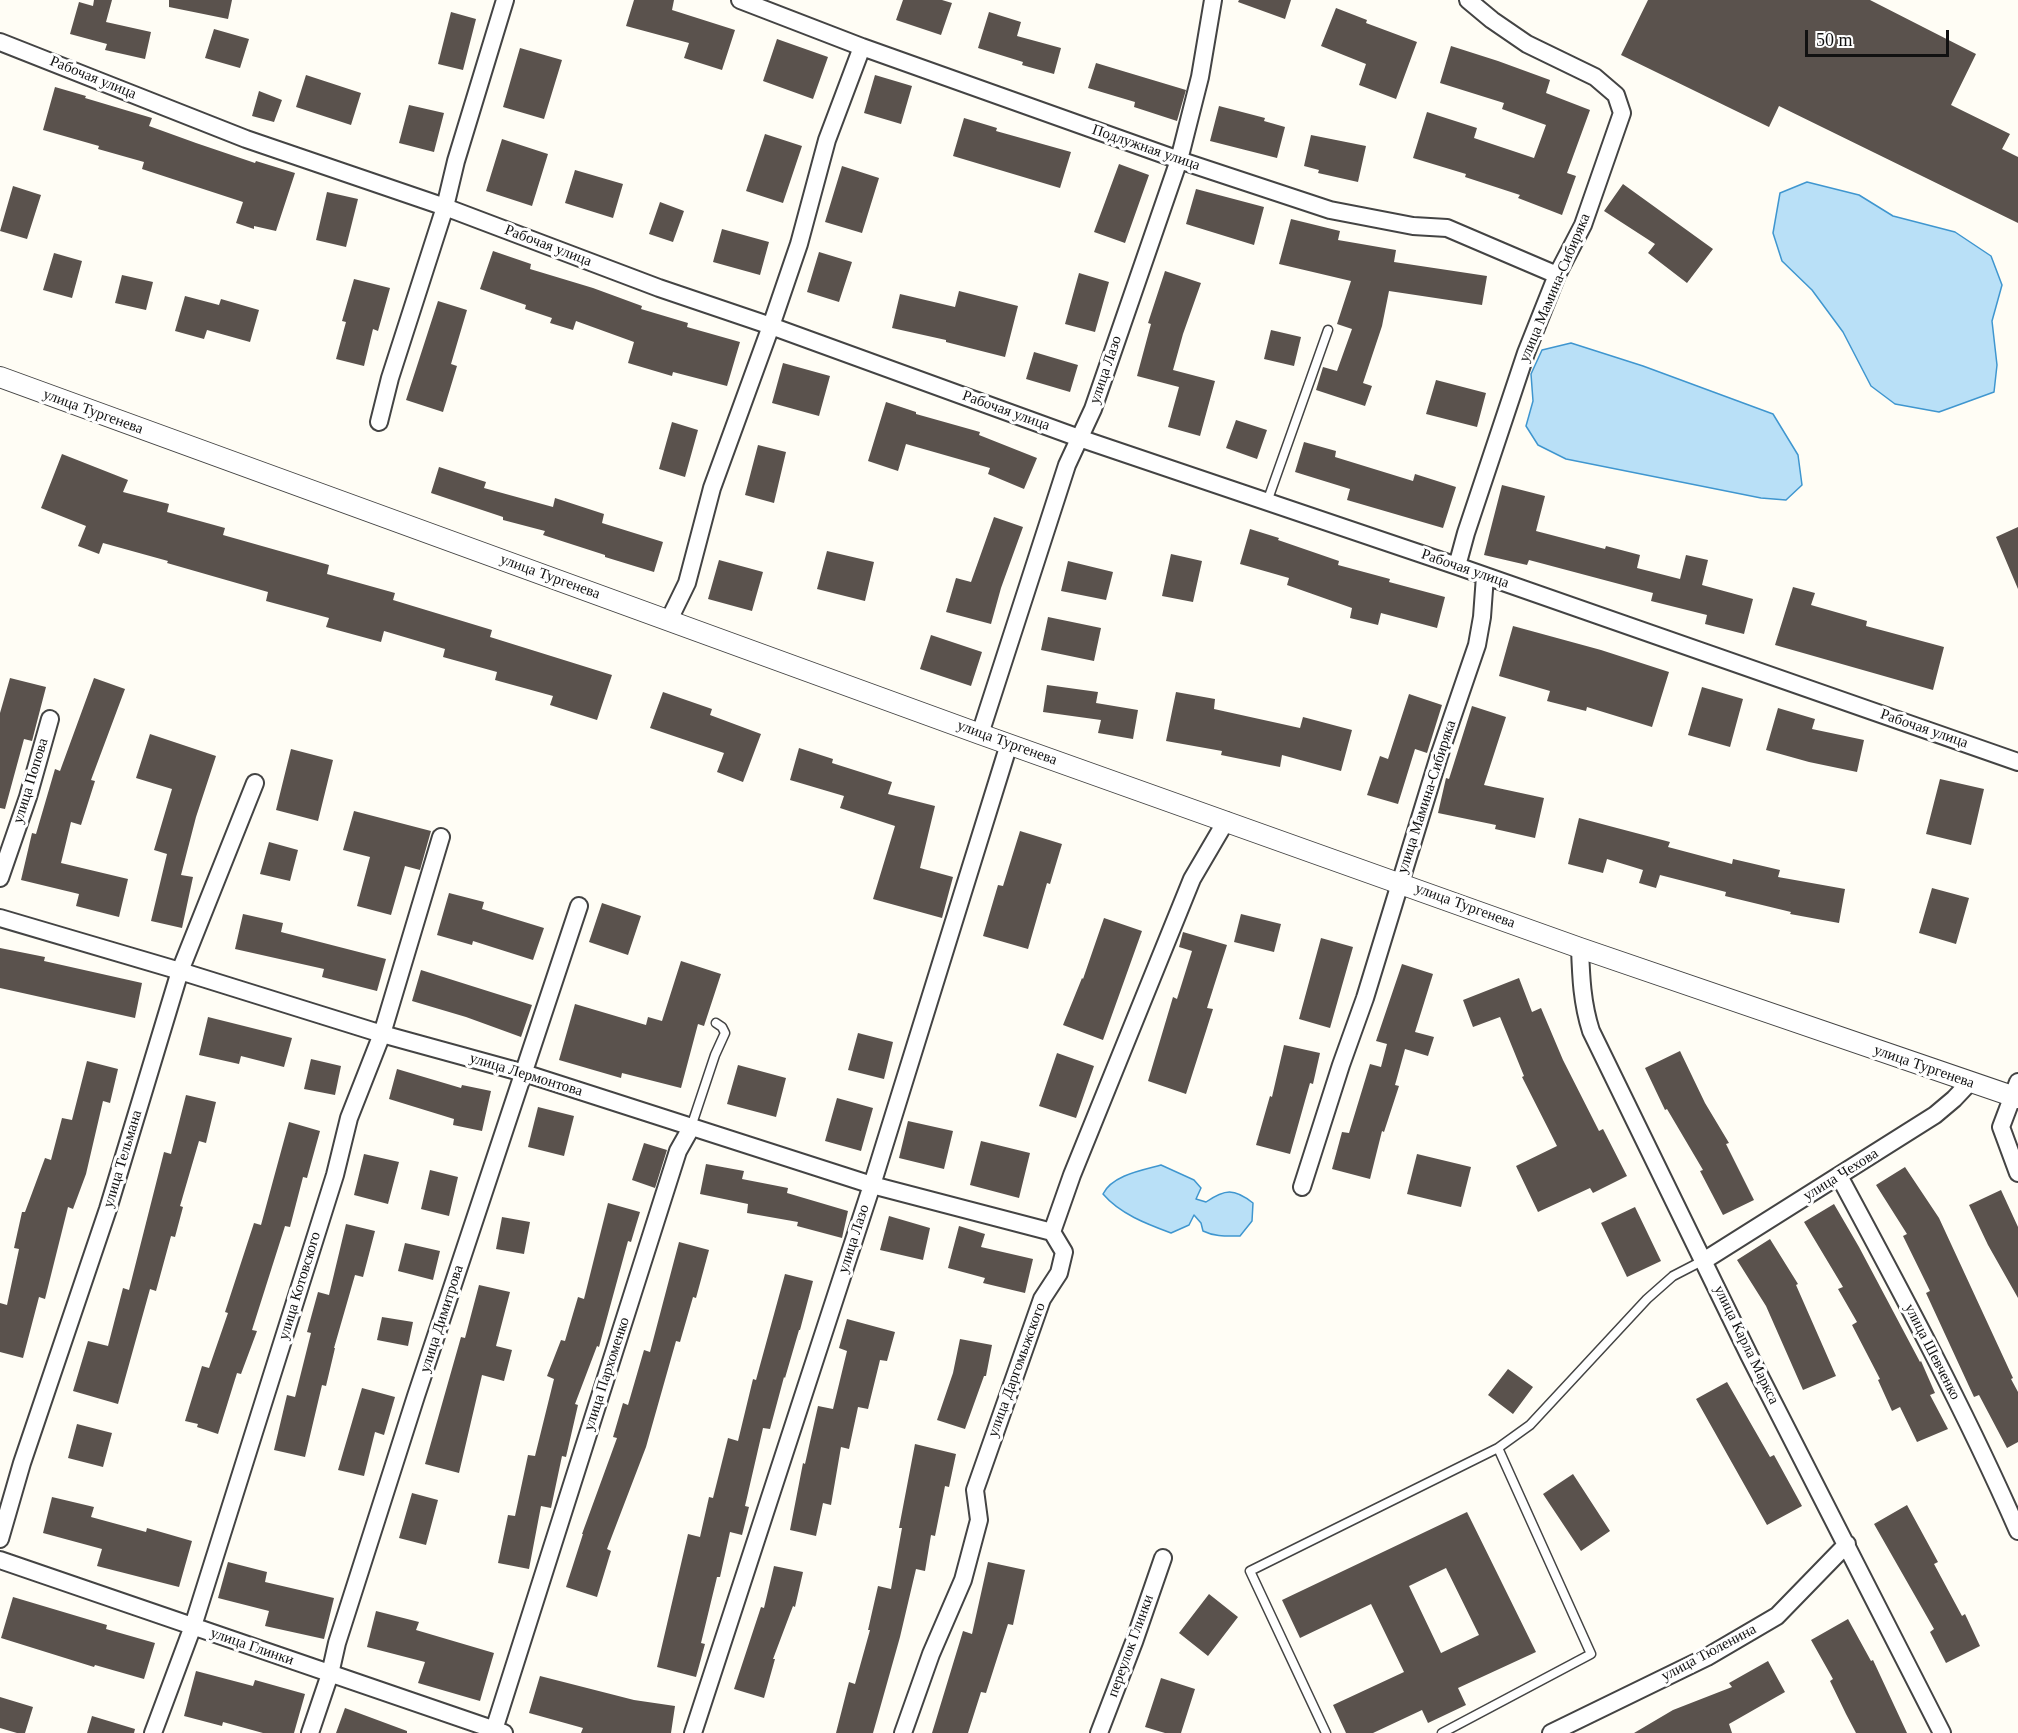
<!DOCTYPE html>
<html>
<head>
<meta charset="utf-8">
<style>
	body { margin:0 }
	#map { position:relative; width:2018px; height:1733px; overflow:hidden; background:#fffdf5; font-family:Georgia,serif }
	canvas { display:block }
	.scale { position:absolute; left:1805px; top:30px; width:144px; height:27px; box-sizing:border-box; border:3px solid #111; border-top:0; padding-left:8px; font-size:18px; line-height:21px; white-space:nowrap; color:#111; -webkit-text-stroke:4px #fff; paint-order:stroke }
</style>
</head>
<body>
<div id="map">
<canvas width="2018" height="1733"></canvas>
<div class="scale">50 m</div>
</div>
<script>
const g = document.querySelector('canvas').getContext('2d');
g.lineJoin = 'round';
function fill(path, color) { g.fillStyle = color; g.fill(path, 'evenodd'); }
function trace(path, color, width, dash) { g.strokeStyle = color; g.lineWidth = width; g.lineCap = dash ? 'butt' : 'round'; g.setLineDash(dash || []); g.stroke(path); }
function drawText(font, color, halo, rows, align = 'center') {
  g.font = font + ' Georgia,serif'; g.lineWidth = 6; g.setLineDash([]); g.textBaseline = 'middle'; g.strokeStyle = halo; g.fillStyle = color; for (const [text, x, y, turn = 0] of rows) {
    g.save(); g.translate(x, y); g.rotate((+turn || 0) * Math.PI / 180); g.textAlign = isNaN(turn) ? turn : align; if (halo) g.strokeText(text, 0, 0); g.fillText(text, 0, 0); g.restore();
  }
}
const water = new Path2D(`
	M1807 182 1859 195 1893 216 1955 232 1991 256 2002 285 1992 321 1997 365 1994 392 1939 412 1895 404 1871 386 1843 332 1812 290 1782 261 1773 233 1780 193Z
	M1571 343 1643 366 1773 414 1798 455 1802 485 1786 500 1761 498 1566 459 1538 445 1526 426 1533 401 1531 374 1542 350Z
	M1161 1165 1194 1180 1201 1188 1196 1199 1206 1202C1225 1189 1234 1188 1253 1203L1252 1221 1240 1236C1227 1236 1215 1237 1203 1231L1201 1223 1194 1215 1189 1225 1171 1233C1147 1224 1120 1214 1103 1194 1112 1175 1143 1170 1161 1165Z`);
fill(water, '#b9e0f7');
trace(water, '#3f96cf', 1.5);
fill(new Path2D(`
	M94 0H112L106 22 151 32 145 59 105 50 107 44 70 34 79 2 93 6Z
	M169 0H232L228 19 169 7Z
	M634 0H674L672 10 735 30 722 70 684 58 689 43 626 26Z
	M903 0H942L952 3 941 35 896 20Z
	M1239 0H1291L1285 19 1238 2Z
	M1648 0H1870L1976 54 1951 105 2010 134 2002 149 2018 157V223L1779 106 1769 127 1621 55Z
	M1336 8 1367 20 1366 23 1417 42 1396 99 1359 85 1366 64 1321 46Z
	M451 12 476 19 463 70 438 64Z
	M989 12 1021 22 1017 36 1061 48 1054 74 1022 65 1023 62 978 48Z
	M214 29 249 39 240 68 205 58Z
	M777 39 828 57 813 99 763 81Z
	M1451 46 1498 61 1550 80 1546 93 1590 110 1567 173 1576 176 1562 215 1518 198 1520 195 1465 177 1466 174 1413 158 1427 112 1477 128 1474 138 1534 158 1546 125 1502 109 1504 103 1440 83Z
	M520 48 562 60 544 119 503 107Z
	M1096 63 1186 90 1177 121 1134 107 1135 102 1088 88Z
	M306 75 361 93 351 125 296 107Z
	M875 75 912 86 901 124 864 113Z
	M55 87 86 96 85 98 152 118 149 126 196 143 255 163 256 161 295 173 276 231 254 226V229L236 223 243 202 142 169 144 162 98 149 99 146 43 130Z
	M259 91 282 100 274 122 252 116Z
	M409 105 444 113 434 152 399 143Z
	M1219 106 1265 118 1264 121 1285 127 1277 158 1210 141Z
	M964 118 997 128 996 131 1071 152 1060 188 953 156Z
	M765 134 802 146 783 203 746 191Z
	M1311 135 1366 146 1358 182 1318 173 1319 170 1304 166Z
	M502 139 548 154 532 206 486 191Z
	M1119 164 1149 175 1125 243 1094 232Z
	M842 166 879 178 862 233 825 222Z
	M575 170 623 184 613 218 565 203Z
	M1623 184 1713 249 1687 283 1648 253 1655 244 1604 211Z
	M13 186 41 195 27 239 0 231Z
	M1196 189 1264 207 1254 245 1186 224Z
	M327 192 358 199 346 247 316 240Z
	M660 202 684 211 673 242 649 234Z
	M1291 219 1340 231 1338 240 1396 250 1394 262 1487 276 1482 305 1389 291 1382 326 1363 383 1372 386 1365 406 1316 390 1323 367 1337 371 1352 329 1337 324 1351 281 1279 264Z
	M722 229 769 242 760 275 713 262Z
	M493 251 531 264 530 269 593 288 642 306 641 309 688 323 687 327 740 342 727 386 673 372 672 376 628 363 634 342 576 321 573 330 550 323 552 318 525 309 526 305 480 289Z
	M819 252 852 262 839 302 807 292Z
	M54 253 82 261 72 298 43 290Z
	M1165 271 1201 283 1183 334 1173 370 1215 381 1200 436 1168 427 1179 387 1137 376 1151 324 1148 323Z
	M1079 273 1109 282 1095 332 1065 324Z
	M122 275 153 282 146 310 115 303Z
	M354 279 390 288 378 331 373 329 364 366 336 359 346 322 342 321Z
	M959 291 1018 306 1005 357 946 342V340L892 328 900 294 955 307Z
	M185 296 219 305 221 299 259 310 250 342 207 330 204 339 175 331Z
	M438 301 467 310 451 364 457 366 443 412 406 400Z
	M1271 330 1301 337 1294 366 1264 359Z
	M1034 352 1078 365 1070 392 1026 379Z
	M783 363 830 376 819 416 772 403Z
	M1436 380 1486 393 1477 427 1426 414Z
	M886 402 916 412V414L980 432 979 435 1037 458 1024 489 988 474 990 468 906 444 898 471 868 461Z
	M1236 420 1267 430 1257 459 1226 448Z
	M672 422 698 430 685 477 659 469Z
	M1304 442 1336 451 1335 457 1413 481 1415 474 1456 487 1443 528 1347 500 1350 489 1295 472Z
	M758 445 786 452 774 503 745 495Z
	M62 454 128 480 123 492 169 504 167 512 225 528 223 535 329 565 327 574 395 593 393 600 492 630 490 637 612 675 597 720 550 705 553 696 495 680 497 672 443 657 445 649 384 631 381 642 326 627 329 618 266 601 268 592 167 563 168 561 103 543 99 554 78 546 86 526 41 508Z
	M439 467 486 482 484 488 553 507 555 498 604 514 602 523 663 542 654 572 605 557V555L543 535 545 531 503 520V517L431 493Z
	M1502 485 1545 496 1536 531 1605 549 1606 546 1640 555 1637 568 1680 579 1686 555 1708 560 1702 585 1753 599 1744 634 1705 624 1707 615 1651 601 1653 593 1529 560 1527 565 1484 555Z
	M994 517 1023 527 1001 588 991 624 946 612 956 578 971 582Z
	M2018 527V589L1996 537Z
	M1250 529 1279 538 1278 540 1339 561 1338 565 1390 579 1389 582 1445 597 1437 628 1381 613 1378 625 1350 618 1352 608 1287 585 1289 578 1240 564Z
	M827 551 874 562 865 601 817 589Z
	M1171 554 1202 561 1193 602 1162 596Z
	M719 560 763 572 752 611 708 599Z
	M1068 561 1113 572 1106 600 1061 591Z
	M1793 587 1815 593 1811 605 1867 621 1866 626 1944 647 1933 690 1775 645Z
	M1048 617 1101 628 1094 661 1041 650Z
	M1513 626 1601 650 1669 672 1652 727 1587 707 1586 711 1547 701 1550 691 1499 676Z
	M931 635 982 652 971 686 920 669Z
	M10 678 46 687 32 741 24 739 5 809 0 808V713Z
	M94 678 125 689 91 780 95 781 81 825 71 822 61 863 128 879 119 917 76 906 79 894 21 880 32 833 36 834 55 769 60 771Z
	M1047 685 1098 692 1096 703 1138 710 1133 739 1098 733 1101 720 1043 712Z
	M1702 687 1743 699 1730 747 1688 735Z
	M663 692 712 709 710 715 761 734 743 782 717 772 724 753 650 728Z
	M1176 692 1215 699 1214 709 1300 728 1303 717 1352 730 1341 771 1282 755 1280 767 1221 755 1222 751 1166 741Z
	M1409 694 1442 705 1427 753 1415 749 1398 804 1367 795 1380 756 1388 759Z
	M1472 706 1506 717 1484 785 1544 798 1535 838 1495 829 1496 825 1438 813 1446 778 1449 779Z
	M1778 708 1815 719 1812 729 1864 740 1857 772 1809 762 1766 750Z
	M150 734 216 756 196 817 181 875 193 877 182 928 151 921 167 854 154 850 172 789 136 778Z
	M799 748 833 759 832 763 892 782 888 794 935 806 920 868 953 877 942 918 873 899 895 826 840 808 844 796 790 780Z
	M291 749 333 760 318 821 276 810Z
	M1940 779 1984 789 1971 845 1926 834Z
	M354 811 431 831 420 870 405 866 391 915 357 906 370 857 343 850Z
	M1579 818 1670 842 1668 847 1732 864 1733 859 1780 870 1778 877 1845 889 1839 923 1790 914 1791 912 1725 896 1726 892 1660 875 1656 888 1639 883 1643 870 1607 859 1603 873 1568 864Z
	M1020 831 1062 844 1050 884 1047 883 1028 949 983 936 998 885 1003 886Z
	M269 842 298 850 290 881 260 874Z
	M1932 888 1969 898 1956 944 1919 933Z
	M449 893 484 902 482 909 544 928 533 960 473 941 472 945 437 935Z
	M602 903 641 916 628 955 589 942Z
	M243 914 283 923 281 932 386 959 377 991 322 977 324 969 235 949Z
	M1241 914 1281 924 1274 952 1234 942Z
	M1104 918 1142 931 1103 1040 1063 1025 1082 978 1083 979Z
	M1183 932 1227 945 1207 1008 1213 1009 1186 1094 1148 1081 1173 997 1177 999 1192 951 1179 947Z
	M1321 938 1353 947 1330 1028 1299 1019Z
	M0 948 45 957 44 961 142 983 135 1018 0 988Z
	M681 961 721 974 704 1026 698 1024 681 1088 622 1073 621 1078 559 1060 575 1004 646 1025 648 1017 662 1021Z
	M1402 964 1433 974 1415 1032 1434 1037 1428 1056 1405 1049 1395 1085 1399 1086 1384 1132 1382 1131 1370 1179 1332 1169 1342 1132 1349 1133 1370 1064 1381 1067 1387 1044 1376 1041Z
	M421 970 532 1005 521 1037 466 1017 412 1001Z
	M1519 978 1532 1012 1541 1008 1563 1060 1599 1131 1603 1129 1627 1176 1593 1193 1590 1188 1538 1212 1516 1166 1557 1146 1522 1077 1524 1076 1500 1017 1473 1027 1463 1000Z
	M208 1017 292 1038 284 1067 241 1056 239 1064 199 1055Z
	M858 1033 893 1042 884 1079 848 1070Z
	M1284 1045 1320 1053 1313 1084 1310 1083 1290 1154 1256 1145 1270 1096 1272 1097Z
	M1680 1051 1705 1103 1729 1143 1726 1144 1754 1200 1723 1215 1700 1171 1703 1170 1667 1109 1665 1110 1645 1068Z
	M1057 1053 1094 1066 1076 1118 1039 1106Z
	M311 1059 341 1066 335 1095 304 1089Z
	M87 1061 118 1069 110 1103 103 1101 86 1174 73 1209 68 1207 45 1299 39 1297 23 1358 0 1352V1303L7 1305 19 1249 14 1248 22 1212H25L45 1158 51 1160 62 1118 72 1120Z
	M738 1065 786 1078 776 1117 727 1104Z
	M397 1069 461 1088 462 1085 491 1091 482 1131 453 1125 454 1119 389 1099Z
	M186 1095 216 1102 206 1143 199 1141 180 1206 183 1207 175 1237 171 1236 156 1291 150 1289 118 1404 73 1391 88 1341 108 1346 123 1288 129 1290 164 1152 171 1154Z
	M837 1098 873 1108 861 1151 825 1141Z
	M538 1107 574 1116 564 1156 528 1147Z
	M908 1121 953 1131 944 1169 899 1158Z
	M289 1122 320 1131 307 1178 303 1177 290 1227 285 1226 252 1330 257 1331 241 1374 237 1373 218 1434 197 1427 198 1424 185 1421 202 1366 209 1368 228 1313 225 1312 254 1223 261 1225Z
	M981 1141 1030 1153 1019 1198 970 1185Z
	M644 1143 667 1150 655 1188 632 1180Z
	M364 1154 399 1162 388 1204 354 1195Z
	M1417 1154 1471 1167 1461 1207 1407 1194Z
	M706 1164 744 1171 742 1179 788 1188 787 1193 848 1211 842 1238 797 1226 798 1222 747 1213 748 1204 700 1194Z
	M1905 1167 1939 1218 2013 1378 2011 1379 2018 1392V1442L2007 1448 1979 1395 1974 1397 1926 1293 1930 1291 1903 1236 1907 1234 1876 1185Z
	M430 1170 458 1177 449 1216 421 1209Z
	M2001 1190 2018 1227V1298L1988 1245 1969 1205Z
	M608 1203 640 1212 631 1242 628 1241 599 1347 597 1346 575 1404 578 1405 566 1457 562 1456 551 1508 541 1506 529 1569 498 1563 508 1515 515 1516 528 1455 535 1456 554 1379 547 1376 561 1340 565 1341 578 1297 584 1299Z
	M1834 1204 1859 1247 1920 1362 1921 1361 1935 1393 1930 1395 1948 1429 1917 1442 1900 1407 1892 1411 1878 1380 1880 1379 1852 1325 1857 1322 1838 1289 1843 1287 1804 1222Z
	M1635 1207 1661 1261 1627 1277 1601 1223Z
	M889 1216 930 1228 923 1260 880 1250Z
	M502 1217 530 1222 524 1254 496 1249Z
	M346 1224 375 1231 363 1277 355 1275 334 1348H335L326 1386 322 1385 305 1457 274 1450 287 1395 295 1397 311 1333 307 1332 318 1292 329 1295Z
	M959 1226 985 1234 981 1247 1033 1259 1025 1293 983 1283 985 1278 948 1268Z
	M1770 1239 1798 1284 1796 1285 1836 1376 1803 1390 1766 1306 1737 1260Z
	M679 1242 709 1250 696 1298 693 1297 680 1342 676 1341 646 1447 607 1549 611 1551 597 1597 566 1587 583 1534H582L617 1438 613 1437 623 1403 628 1405 644 1350 650 1352Z
	M405 1243 440 1251 433 1280 398 1271Z
	M785 1274 813 1281 800 1330H799L785 1378 784 1377 770 1429 763 1428 745 1506 749 1507 742 1535 730 1532 720 1577H717L701 1643 705 1644 696 1677 657 1667 688 1534 700 1537 709 1497 713 1498 728 1438 738 1441 753 1379 756 1380Z
	M479 1285 510 1292 496 1346 512 1350 504 1381 482 1375 459 1473 425 1464 461 1337 465 1338Z
	M382 1317 413 1322 408 1346 377 1340Z
	M847 1319 895 1332 887 1361 880 1360 868 1409 858 1407 849 1449 841 1447 831 1505 823 1503 816 1536 790 1530 803 1463 805 1464 818 1406 833 1409 847 1351 839 1348Z
	M960 1339 992 1345 986 1376H984L965 1429 937 1420 953 1373Z
	M1508 1369 1533 1387 1513 1414 1488 1395Z
	M1727 1382 1770 1457 1774 1455 1802 1506 1767 1525 1696 1399Z
	M362 1388 395 1397 384 1435 375 1432 364 1476 338 1470Z
	M77 1424 112 1433 103 1467 68 1458Z
	M915 1444 956 1454 949 1487 945 1486 935 1536 931 1535 925 1571 916 1569 900 1637 873 1733H836L849 1682 855 1684 870 1630H868L878 1586 891 1589 902 1528H899Z
	M1573 1474 1610 1531 1581 1551 1543 1494Z
	M412 1493 438 1500 426 1545 399 1538Z
	M52 1497 94 1507 91 1517 146 1532 147 1528 192 1541 179 1587 97 1566 102 1549 43 1533Z
	M1907 1505 1938 1562 1934 1564 1962 1616 1965 1614 1980 1646 1946 1663 1930 1632 1934 1629 1874 1524Z
	M1467 1512 1536 1652 1458 1688 1466 1705 1428 1723 1422 1710 1373 1733H1346L1333 1705 1404 1672 1371 1604 1300 1638 1282 1600ZM1446 1568 1479 1635 1441 1653 1409 1586Z
	M228 1562 267 1572 265 1582 334 1598 324 1639 265 1626 269 1611 218 1598Z
	M988 1562 1025 1570 1013 1625 1008 1624 986 1693 981 1692 968 1733H932L963 1631 972 1634Z
	M774 1566 803 1572 795 1607 793 1606 773 1659H775L764 1698 734 1689 761 1607 764 1608Z
	M1209 1594 1238 1617 1208 1656 1179 1633Z
	M13 1597 107 1625 106 1629 155 1643 144 1679 95 1665 94 1667 1 1638Z
	M376 1611 419 1622 416 1630 494 1653 480 1701 418 1683 425 1662 367 1647Z
	M1848 1619 1871 1661 1873 1660 1907 1733H1856L1846 1714 1830 1681 1833 1679 1811 1640Z
	M1768 1661 1785 1692 1729 1724 1732 1733H1634L1673 1710 1732 1687 1729 1683Z
	M196 1671 253 1686 255 1680 305 1694 294 1733H263L223 1722 222 1726 184 1716Z
	M540 1676 634 1700 675 1706 671 1733H581L583 1728 529 1713Z
	M1161 1678 1195 1689 1181 1733H1165L1145 1727Z
	M0 1697 33 1707 25 1733H17L0 1728Z
	M345 1708 407 1731V1733H336Z
	M92 1716 135 1729 134 1733H87Z`), '#5a524d');
const service = new Path2D(`
	M1267 502 1328 330
	M691 1127 715 1055 725 1033 722 1027 716 1023
	M1498 1448 1530 1425 1647 1299 1673 1276 1704 1260
	M1326 1733 1250 1571 1498 1448 1591 1654 1442 1733`);
const minor = new Path2D(`
	M740 0 862 47 1179 160 1330 210 1413 226 1447 228 1557 275
	M0 42 246 139 445 207 659 288 771 326 1079 438 1457 566 2018 762
	M379 422 390 378 445 207 456 161 505 0
	M1457 566 1466 533 1526 353 1557 275 1583 225 1622 113 1616 95 1595 77 1527 44 1492 20 1468 0
	M669 620 687 583 712 488 771 326 799 244 827 140 862 47
	M980 734 1067 465 1093 409 1179 160 1200 77 1213 0
	M0 878 28 797 50 719
	M0 918 180 971 382 1034 524 1073 872 1185 1052 1232
	M1580 948C1581 977 1582 1003 1591 1031L1749 1355 1942 1733
	M2018 1082 2001 1127 2018 1173
	M1839 1176C1902 1293 1965 1410 2018 1531
	M1302 1187 1341 1065 1365 998 1439 756 1477 645 1482 617 1485 576
	M1705 1260 1935 1115 1954 1099 1970 1082
	M0 1539 22 1463 108 1209 180 971 255 783
	M0 1560 504 1733
	M153 1733 193 1626 335 1175 349 1118 382 1034 441 837
	M310 1733 330 1674 337 1643 416 1396 579 906
	M493 1733 678 1151 691 1128
	M693 1733 872 1185 1009 744
	M903 1733 931 1654 963 1580 979 1520 975 1490 1042 1299 1059 1273 1064 1252 1052 1232 1072 1175 1192 879 1226 821
	M1099 1733 1134 1642 1163 1558
	M1551 1733 1707 1657 1777 1616 1847 1544`);
const tertiary = new Path2D(`
	M0 377 980 734 1580 948 2018 1098`);
trace(service, '#444', 11);
trace(minor, '#444', 20);
trace(tertiary, '#444', 22);
trace(service, '#fff', 8);
trace(minor, '#fff', 16);
trace(tertiary, '#fff', 20);
drawText('15px', '#111', '#fff', [
	["Рабочая улица",93,78,22],
	["Подлужная улица",1146,148,19],
	["Рабочая улица",548,246,21],
	["улица Мамина-Сибиряка",1555,288,-67],
	["улица Лазо",1106,370,-71],
	["Рабочая улица",1006,411,20],
	["улица Тургенева",93,412,20],
	["Рабочая улица",1465,569,19],
	["улица Тургенева",550,577,20],
	["Рабочая улица",1924,729,19],
	["улица Тургенева",1007,743,20],
	["улица Попова",31,781,-73],
	["улица Мамина-Сибиряка",1427,797,-72],
	["улица Тургенева",1465,906,20],
	["улица Тургенева",1924,1067,19],
	["улица Лермонтова",526,1075,17],
	["улица Тельмана",123,1159,-73],
	["улица Чехова",1841,1175,-32],
	["улица Лазо",854,1239,-72],
	["улица Котовского",300,1286,-73],
	["улица Димитрова",442,1319,-72],
	["улица Карла Маркса",1746,1345,64],
	["улица Шевченко",1932,1352,63],
	["улица Даргомыжского",1017,1370,-70],
	["улица Пархоменко",607,1374,-72],
	["переулок Глинки",1131,1646,-70],
	["улица Глинки",252,1647,19],
	["улица Тюленина",1709,1653,-28]
]);
</script>
</body>
</html>
